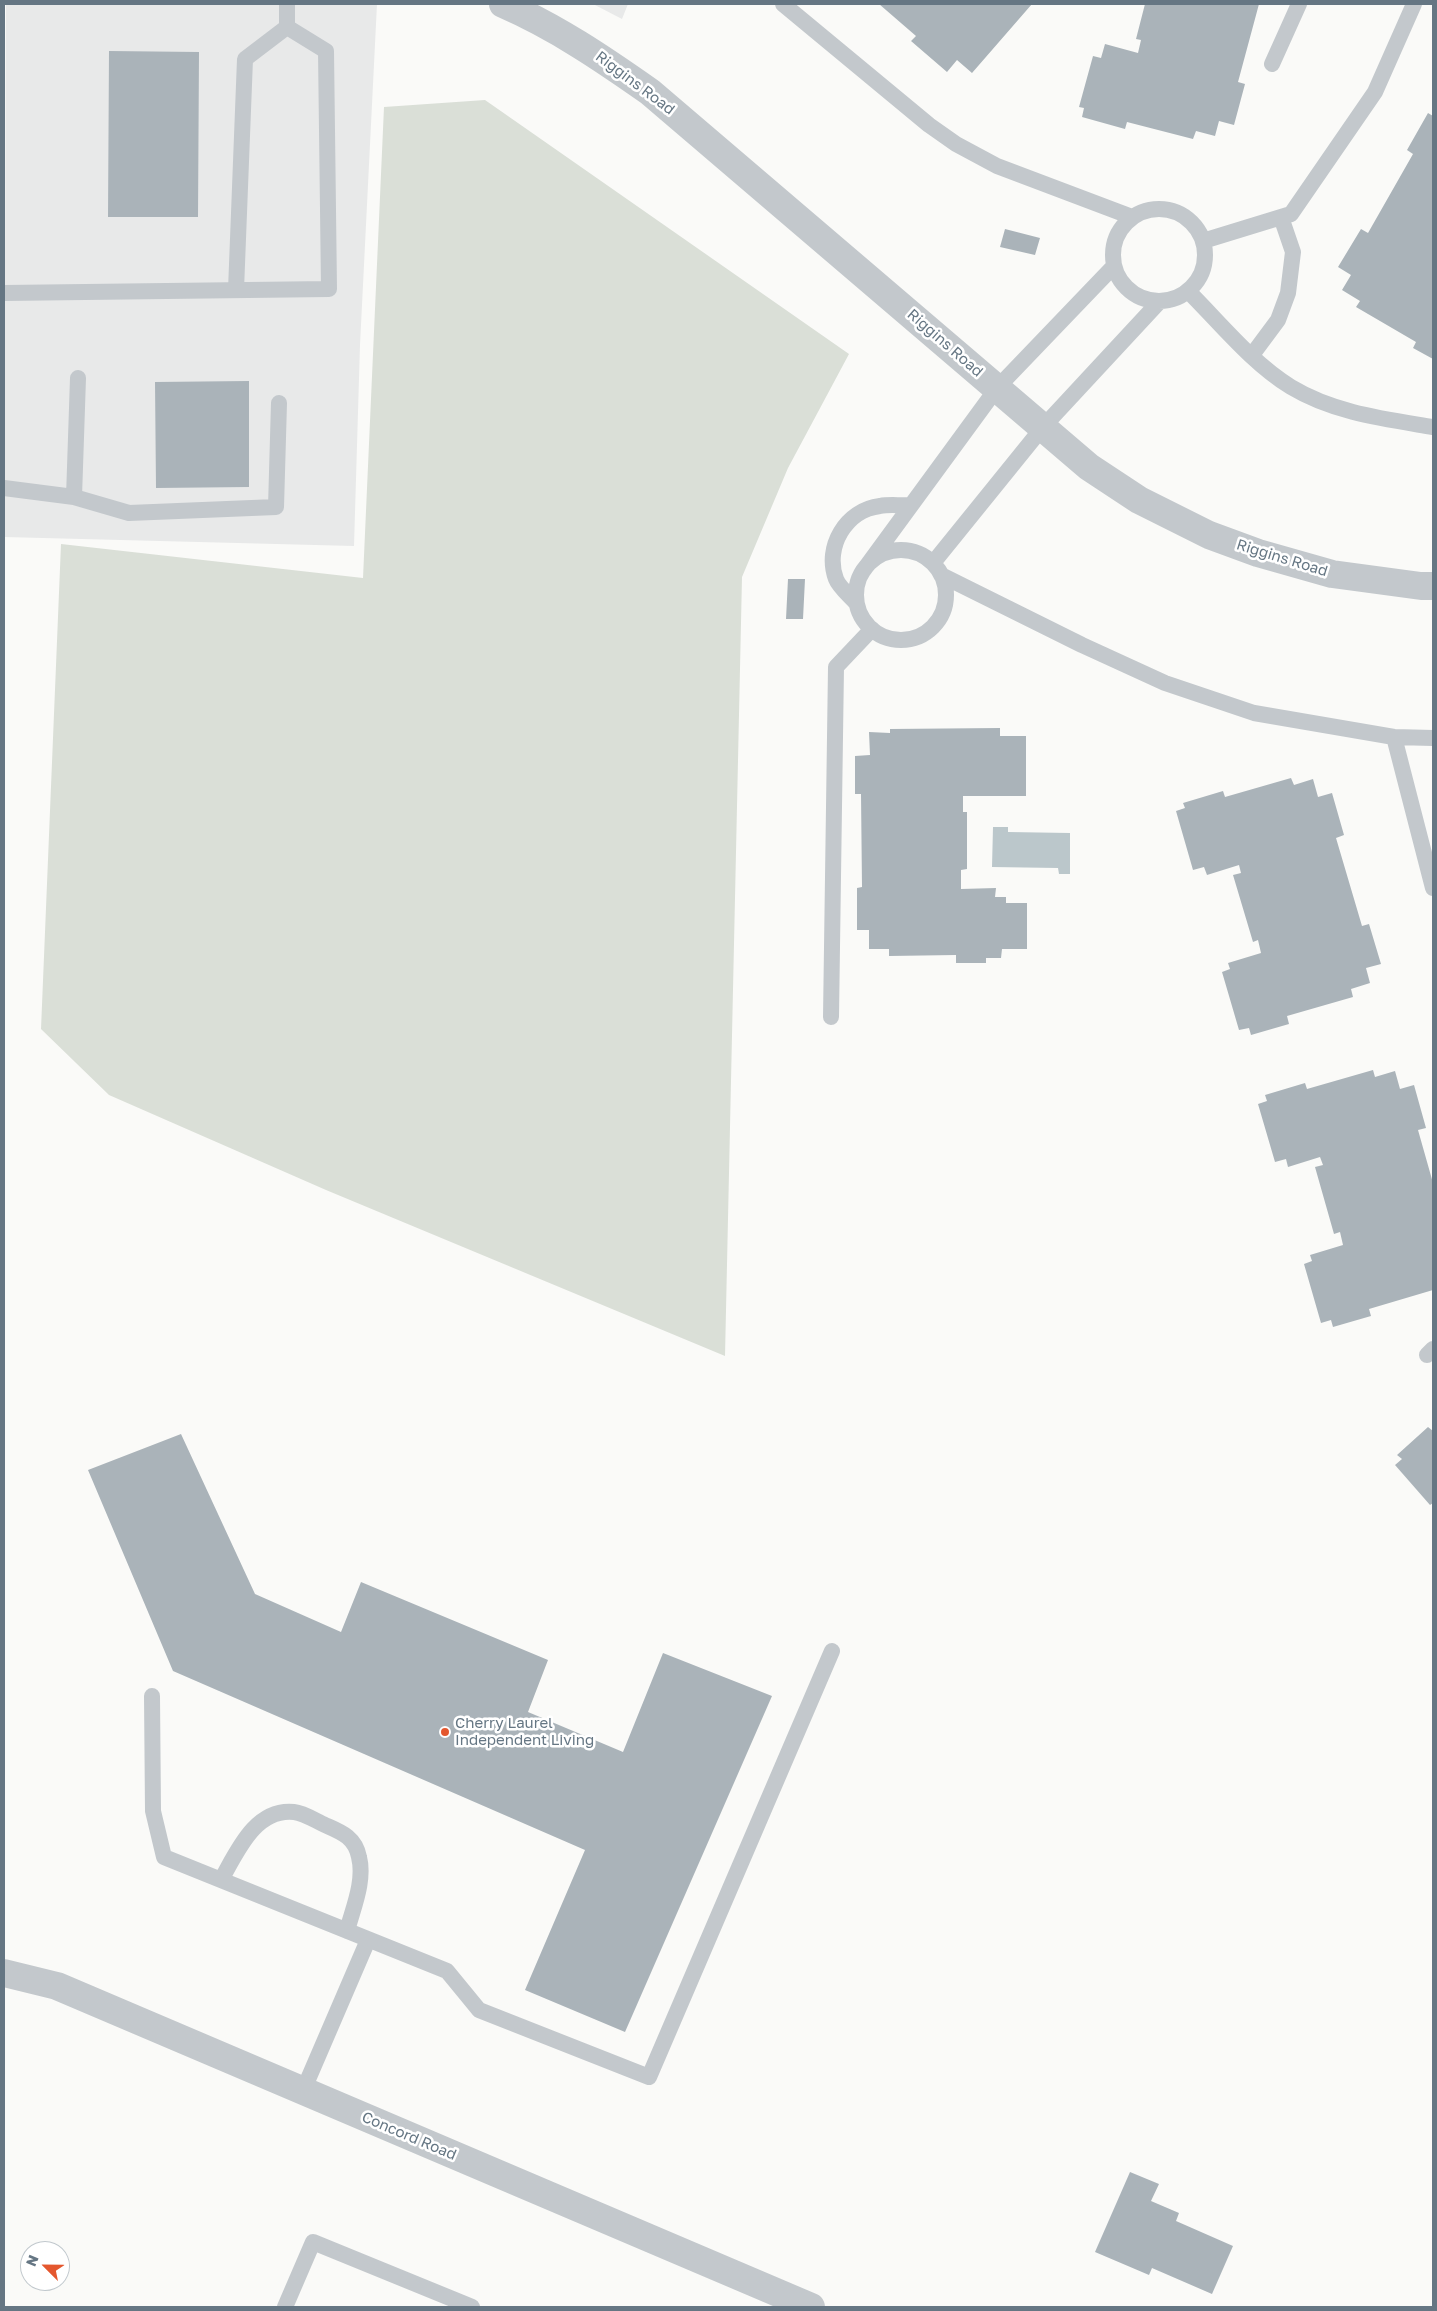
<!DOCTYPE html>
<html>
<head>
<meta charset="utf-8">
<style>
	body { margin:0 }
	#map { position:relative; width:1437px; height:2311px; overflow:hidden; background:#fafaf8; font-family:"Golos Text",sans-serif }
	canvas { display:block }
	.frame { position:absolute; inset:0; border:5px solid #657683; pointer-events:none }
	.north { position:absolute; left:20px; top:2241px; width:50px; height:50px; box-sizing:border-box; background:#fff; border:1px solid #c1c8cd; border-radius:50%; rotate:293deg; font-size:14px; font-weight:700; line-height:20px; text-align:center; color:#657683 }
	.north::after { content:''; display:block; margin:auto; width:18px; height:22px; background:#e4572e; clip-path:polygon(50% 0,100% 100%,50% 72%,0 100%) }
</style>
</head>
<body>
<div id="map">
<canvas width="1437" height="2311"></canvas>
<div class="frame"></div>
<div class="north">N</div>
</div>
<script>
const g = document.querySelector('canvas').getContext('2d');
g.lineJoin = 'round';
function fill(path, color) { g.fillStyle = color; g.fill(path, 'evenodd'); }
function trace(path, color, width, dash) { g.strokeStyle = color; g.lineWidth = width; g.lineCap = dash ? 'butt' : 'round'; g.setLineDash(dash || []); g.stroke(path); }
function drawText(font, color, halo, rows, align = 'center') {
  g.font = font + ' "Golos Text",sans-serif'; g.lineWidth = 5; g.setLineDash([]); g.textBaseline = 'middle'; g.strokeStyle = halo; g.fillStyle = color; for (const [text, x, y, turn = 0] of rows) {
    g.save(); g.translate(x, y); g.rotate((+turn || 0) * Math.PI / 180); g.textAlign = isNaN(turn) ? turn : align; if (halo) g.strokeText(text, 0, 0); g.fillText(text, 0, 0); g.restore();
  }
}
fill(new Path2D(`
	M6 4H377L360 345 354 546 4 537Z
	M593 4H628L622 19Z`), '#e8e9e9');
fill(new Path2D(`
	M485 100 849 354 788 468 742 577 725 1356 326 1190 109 1095 41 1029 61 544 363 578 384 107Z`), '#dadfd7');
fill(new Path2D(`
	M993 827H1008V832L1070 833V874H1059L1058 868 992 867Z`), '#bbc7cb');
fill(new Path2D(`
	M879 4H1032L972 73 957 60 947 72 911 41 916 36Z
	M1145 4H1259L1238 82 1245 84 1234 125 1219 121 1215 136 1196 131 1193 139 1127 122 1125 129 1082 117 1084 108 1079 107 1093 56 1101 58 1105 44 1138 53 1141 40 1136 39Z
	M109 51 199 52 198 217H108Z
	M1428 113 1433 116V359L1413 348 1416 342 1356 307 1360 301 1342 290 1351 275 1338 267 1361 229 1368 233 1413 154 1407 150Z
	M1005 229 1040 238 1035 255 1000 247Z
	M249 381V487L156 488 155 382Z
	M788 579H805L803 619H786Z
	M1000 728V736H1026V796H963V812H967V869L961 870V889L996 888 995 897H1006V903H1027V949H1002L1001 958H986V963H956V955L889 956V949H869V930H857V888L862 887 861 794H855V756L870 755 869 732 890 733V729Z
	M1291 778 1294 785 1313 779 1318 797 1332 793 1344 835 1336 838 1362 926 1369 924 1381 964 1366 968 1370 983 1351 989 1353 997 1287 1016 1289 1024 1251 1035 1249 1028 1239 1030 1222 972 1230 969 1228 963 1261 953 1258 940 1253 942 1233 875 1241 873 1239 865 1207 875 1204 867 1193 870 1176 811 1185 808 1183 803 1223 791 1225 797Z
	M1373 1070 1375 1077 1395 1071 1400 1089 1414 1085 1426 1128 1418 1130 1433 1183V1290L1369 1309 1371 1316 1333 1327 1331 1320 1321 1323 1304 1264 1312 1261 1310 1255 1343 1245 1340 1232 1334 1234 1315 1167 1323 1165 1320 1157 1288 1167 1286 1159 1275 1162 1258 1104 1267 1101 1265 1095 1305 1083 1307 1089Z
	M1428 1427 1433 1431V1503L1430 1505 1395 1465 1402 1459 1397 1455Z
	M181 1434 255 1594 341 1632 361 1582 548 1660 528 1712 623 1752 663 1653 772 1696 625 2032 525 1990 585 1850 173 1671 88 1470Z
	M1130 2172 1159 2184 1151 2201 1179 2213 1176 2221 1233 2246 1212 2294 1152 2268 1149 2275 1095 2252Z`), '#aab3b9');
trace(new Path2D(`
	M287 4V27
	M783 4 929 125 956 144 997 166 1132 217
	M1272 64 1299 4
	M1113 255a46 46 0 1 1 92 0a46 46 0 1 1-92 0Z
	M1203 241 1291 214 1375 92 1414 4
	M236 290 245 59 287 27
	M1188 291C1221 324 1252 363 1291 387 1334 413 1385 419 1433 427
	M4 293 329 289 326 51 287 27
	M1252 355 1278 320 1288 293 1293 252 1281 217
	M4 488 74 497 129 513 276 507 279 403
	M74 497 78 378
	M856 595a45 45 0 1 1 90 0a45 45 0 1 1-90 0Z
	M933 563 1043 427 1159 302
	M863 571 997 388 1114 266
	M941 575 1082 645 1165 683 1254 713 1394 737 1433 738
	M856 603C850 596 839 587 836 579 824 547 846 510 880 506 890 504 901 506 911 505
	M1394 737 1433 888
	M831 1017 836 667 872 629
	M1427 1355 1433 1349
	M152 1696 153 1811 164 1857 447 1971 479 2010 649 2077 832 1651
	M221 1880C237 1852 255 1808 294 1812 304 1813 316 1821 325 1825 341 1832 355 1837 359 1857 365 1881 353 1908 347 1931
	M303 2091 368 1940
	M285 2307 313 2242 472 2307`), '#c3c8cc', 16);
trace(new Path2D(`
	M503 4C556 27 603 59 650 92L1089 467 1139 500 1209 535 1258 553 1332 574 1421 586H1433
	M4 1973 57 1986 811 2307`), '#c3c8cc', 28);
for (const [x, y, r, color] of [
	[445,1732,5,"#e4572e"]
]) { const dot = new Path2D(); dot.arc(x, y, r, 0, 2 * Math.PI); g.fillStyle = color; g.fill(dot); trace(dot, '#fff', 2); }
drawText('15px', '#657683', '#fff', [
	["Riggins Road",635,83,37],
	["Riggins Road",945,343,41],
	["Riggins Road",1282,558,17],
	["Concord Road",409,2136,23]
]);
drawText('15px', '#657683', '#fff', [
	["Cherry Laurel",455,1723],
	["Independent Living",455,1740]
], 'left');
</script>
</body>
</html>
